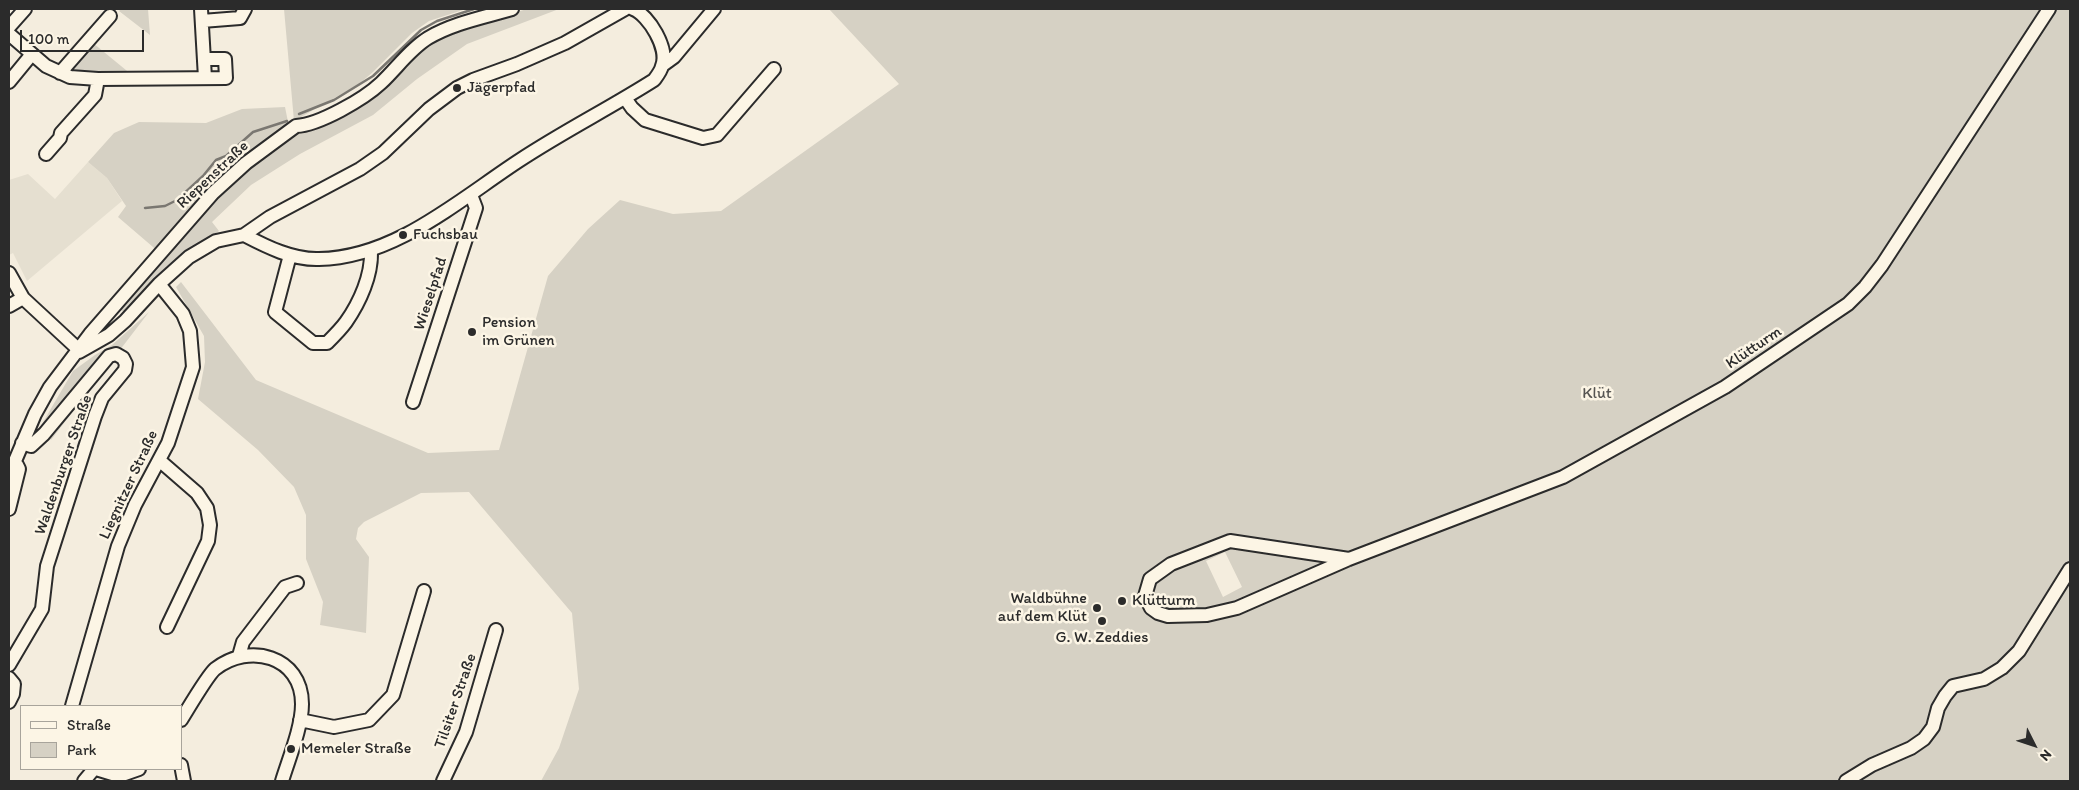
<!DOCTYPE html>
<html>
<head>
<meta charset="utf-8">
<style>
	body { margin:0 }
	#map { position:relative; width:2079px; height:790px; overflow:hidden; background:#f4edde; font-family:Itim,sans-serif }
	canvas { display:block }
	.frame { position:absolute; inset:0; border:10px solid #2b2b2b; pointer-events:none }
	.legend { position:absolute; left:20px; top:705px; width:162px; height:65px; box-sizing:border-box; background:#fcf5e5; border:1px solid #a8a49b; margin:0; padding:6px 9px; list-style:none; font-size:15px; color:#2b2b2b }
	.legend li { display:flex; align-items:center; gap:10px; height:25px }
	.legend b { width:25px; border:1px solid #a8a49b }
	.north { position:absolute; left:2009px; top:720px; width:50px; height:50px; -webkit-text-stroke:4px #fcf5e5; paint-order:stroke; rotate:131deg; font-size:14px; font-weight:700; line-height:20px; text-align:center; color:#2b2b2b }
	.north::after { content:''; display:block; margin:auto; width:18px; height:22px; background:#2b2b2b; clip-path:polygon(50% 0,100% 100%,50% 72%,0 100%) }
	.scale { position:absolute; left:20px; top:30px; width:124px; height:22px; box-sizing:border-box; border:2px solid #2b2b2b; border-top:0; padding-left:6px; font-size:15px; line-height:18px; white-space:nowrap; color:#2b2b2b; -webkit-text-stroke:4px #fcf5e5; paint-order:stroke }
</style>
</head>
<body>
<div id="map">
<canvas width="2079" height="790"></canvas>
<div class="frame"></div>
<ul class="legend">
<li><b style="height:6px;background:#fcf5e5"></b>Straße</li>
<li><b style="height:14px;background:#d6d1c4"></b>Park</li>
</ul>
<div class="north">N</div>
<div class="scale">100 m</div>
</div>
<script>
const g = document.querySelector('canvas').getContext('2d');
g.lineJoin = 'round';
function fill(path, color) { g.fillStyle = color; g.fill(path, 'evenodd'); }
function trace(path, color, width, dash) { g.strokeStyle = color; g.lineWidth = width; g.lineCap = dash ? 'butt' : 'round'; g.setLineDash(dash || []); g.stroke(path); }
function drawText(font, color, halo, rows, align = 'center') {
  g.font = font + ' Itim,sans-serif'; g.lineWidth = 5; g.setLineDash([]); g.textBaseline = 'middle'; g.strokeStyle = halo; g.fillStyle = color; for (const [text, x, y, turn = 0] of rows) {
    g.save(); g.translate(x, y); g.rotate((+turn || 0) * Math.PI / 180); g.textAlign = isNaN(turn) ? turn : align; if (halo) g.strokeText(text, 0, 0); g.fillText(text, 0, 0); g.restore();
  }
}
fill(new Path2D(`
	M88 162 107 178 122 201 27 281 13 253 9 255V180L28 174 55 199Z`), '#e5dfd0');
fill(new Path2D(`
	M121 9H148L150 35 119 11Z
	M284 9H466L429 21 412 33 373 72 359 84 294 121Z
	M527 9H559L467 44 417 79 373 115 300 154 251 185 212 222 219 231 167 266 124 312 119 309C165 254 209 194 268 151 282 141 292 132 310 128L442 34Z
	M829 9H2070V781H541L559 748 579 689 572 613 469 492 421 493 364 522 358 528 356 539 369 557 366 633 320 625 323 602 306 559V515L294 487 258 450 198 399 205 362 204 336 176 287 181 282 256 380 428 453 499 450 548 276 588 229 620 200 673 214 721 211 899 84ZM1225 552 1242 587 1223 597 1206 561Z
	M93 43 132 75 98 76 70 68Z
	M285 107 289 127 160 253 118 217 126 206 107 178 88 162 114 133 139 122 206 123 242 109Z
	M149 312 51 440 39 429 73 371 95 355 112 345Z`), '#d6d1c4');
trace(new Path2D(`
	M299 114 334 100 373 76 421 30 437 21 474 9
	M145 208 165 206 177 200 203 176 216 160 226 156 253 132 287 121`), '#7a7771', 2.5);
const minor = new Path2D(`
	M201 9 205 78
	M202 21 240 18 245 9
	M9 27 25 9
	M9 34 46 66 70 77 98 79 226 78 225 59H204
	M663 65 674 57 714 9
	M60 73 110 16
	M9 82 32 54
	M625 98 632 108 645 120 703 138 717 135 774 69
	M46 154 60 138 61 133 95 95 98 79
	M244 235C267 247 293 260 319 259 395 258 460 199 520 160 564 131 610 108 654 80 657 76 661 71 662 66 669 49 649 15 633 9
	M290 255 275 312 313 343H327C334 336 341 329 346 322 360 302 372 275 371 251
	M9 273 23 298 78 349
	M9 306 23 298
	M79 352 109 335 125 321 159 284 189 257 216 241 244 235 270 217 360 169 383 153 429 109 457 88 473 80 517 64 565 43 625 9
	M413 402 476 208 471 195
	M159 460 197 493 207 508 210 525 208 541 167 627
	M9 475 35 414 50 387 90 334 213 193 246 163 296 126C319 125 364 99 381 83 397 68 410 49 428 38 453 23 485 17 512 9
	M9 509 19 469 17 465
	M1349 559 1230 541 1171 564 1150 579 1145 596 1151 608 1158 613 1168 616 1207 615 1237 608 1349 559 1563 477 1725 387 1848 304 1865 287 1882 265 2049 9
	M239 656 243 642 285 587 297 583
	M9 665 42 609 47 566 95 416 102 398 125 370 126 364 123 358 116 354 109 356 44 434 31 446 22 443
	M9 678 14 684 13 694 9 702
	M72 706 118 546 135 505 168 443 193 367 190 331 183 314 159 284
	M181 720C188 709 207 676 215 669 249 642 302 656 302 704 302 727 289 758 282 781
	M300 720 334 727 369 720 393 695 424 591
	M181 765 184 781
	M96 769 119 776 139 769
	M84 781 94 769
	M443 781 466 732 496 630
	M1846 781 1872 765 1911 748 1924 739 1933 727 1938 708 1945 696 1953 686 1984 679 2002 668 2019 651 2070 569`);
trace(minor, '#2b2b2b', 16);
trace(minor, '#fcf5e5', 12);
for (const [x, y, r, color] of [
	[457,88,5,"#2b2b2b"],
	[403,235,5,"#2b2b2b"],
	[472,332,5,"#2b2b2b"],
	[1122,601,5,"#2b2b2b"],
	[1097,608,5,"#2b2b2b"],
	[1102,621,5,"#2b2b2b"],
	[291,749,5,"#2b2b2b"]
]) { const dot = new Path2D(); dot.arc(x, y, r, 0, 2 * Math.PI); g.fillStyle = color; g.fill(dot); trace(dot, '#fcf5e5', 2); }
drawText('16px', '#2b2b2b', '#fcf5e5', [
	["Jägerpfad",467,88],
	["Fuchsbau",413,235],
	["Pension",482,323],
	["im Grünen",482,341],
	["Waldbühne",1087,599,"right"],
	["auf dem Klüt",1087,617,"right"],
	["Klütturm",1132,601],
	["G. W. Zeddies",1102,638,"center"],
	["Memeler Straße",301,749]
], 'left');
drawText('16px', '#2b2b2b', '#fcf5e5', [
	["Riepenstraße",213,175,-43],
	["Wieselpfad",431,294,-72],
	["Klütturm",1754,348,-34],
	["Waldenburger Straße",64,465,-71],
	["Liegnitzer Straße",129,485,-65],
	["Tilsiter Straße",456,701,-71]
]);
drawText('16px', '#565451', '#fcf5e5', [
	["Klüt",1597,394]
]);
</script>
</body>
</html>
